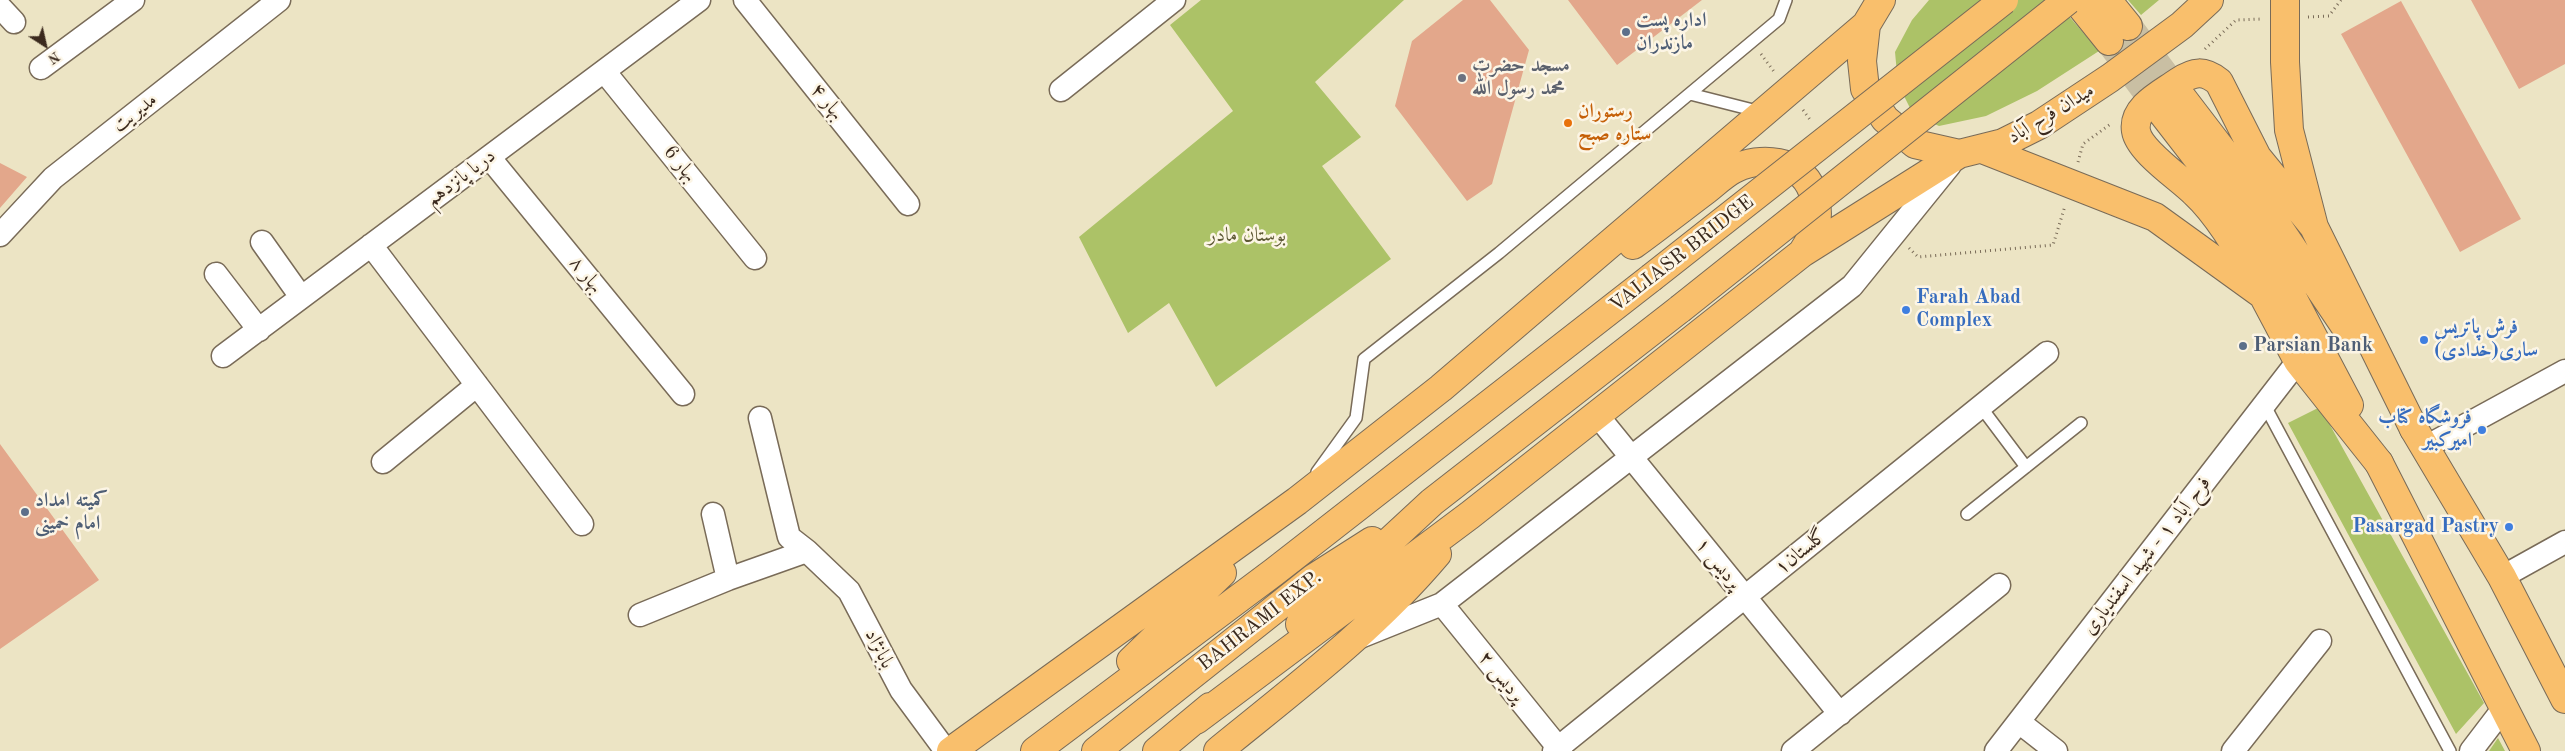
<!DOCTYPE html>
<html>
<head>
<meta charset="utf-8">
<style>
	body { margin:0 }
	#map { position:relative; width:2565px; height:751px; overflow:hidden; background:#ece4c4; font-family:"Old Standard TT",serif }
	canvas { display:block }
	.north { position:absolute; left:20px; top:20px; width:50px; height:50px; -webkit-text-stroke:4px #fcf5e5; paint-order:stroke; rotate:145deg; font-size:14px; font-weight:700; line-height:20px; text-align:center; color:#3b2a1e }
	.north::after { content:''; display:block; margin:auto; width:18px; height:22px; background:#3b2a1e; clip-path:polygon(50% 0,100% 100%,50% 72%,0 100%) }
</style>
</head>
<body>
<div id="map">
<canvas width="2565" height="751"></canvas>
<div class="north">N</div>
</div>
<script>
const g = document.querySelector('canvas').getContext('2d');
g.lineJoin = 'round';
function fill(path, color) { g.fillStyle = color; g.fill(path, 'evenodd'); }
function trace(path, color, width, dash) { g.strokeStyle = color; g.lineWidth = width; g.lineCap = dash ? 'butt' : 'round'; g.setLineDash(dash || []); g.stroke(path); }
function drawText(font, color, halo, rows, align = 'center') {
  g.font = font + ' "Old Standard TT",Amiri,serif'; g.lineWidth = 5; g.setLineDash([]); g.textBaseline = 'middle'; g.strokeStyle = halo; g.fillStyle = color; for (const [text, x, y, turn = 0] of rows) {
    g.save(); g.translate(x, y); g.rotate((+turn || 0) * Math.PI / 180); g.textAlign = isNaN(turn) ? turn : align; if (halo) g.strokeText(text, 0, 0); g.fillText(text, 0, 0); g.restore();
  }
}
fill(new Path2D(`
	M1201 0H1404L1315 82 1361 137 1322 166 1391 259 1216 387 1169 303 1128 333 1079 237 1233 111 1170 25Z
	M1929 0H2055L2099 51 2037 91 1986 116 1939 126 1913 114 1898 84 1895 52 1912 20Z
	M2128 0H2159L2141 15Z
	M2320 407 2484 703 2456 734 2288 423Z
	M2498 738 2505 751H2489Z`), '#acc267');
fill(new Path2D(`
	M1463 0H1490L1529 50 1492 184 1467 201 1395 106 1412 41Z
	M1568 0H1702L1617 65Z
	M2471 0H2565V64L2519 89Z
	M2401 1 2521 219 2460 252 2341 34Z
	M0 163 27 177 0 208Z
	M0 444 99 580 0 649Z`), '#e3a78b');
trace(new Path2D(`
	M2128 26 2180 95
	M2109 41 2160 110`), '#c9bfa3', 28, [28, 14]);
const service = new Path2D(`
	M1690 94 1761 112
	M2264 404 2450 751
	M1981 407 2026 467
	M1317 472 1356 418 1364 359 1499 253 1779 19 1786 0
	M1967 514 2081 423`);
const minor = new Path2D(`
	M745 0 908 204
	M0 7 14 22
	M41 68 133 0
	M604 71 755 258
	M1061 90 1174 0
	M489 157 683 394
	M0 235 53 178 279 0
	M262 242 301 297
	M371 245 582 524
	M216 274 259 330
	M223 356 699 0
	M1597 415 1840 714
	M760 418 789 537 807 551
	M2424 448 2565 371
	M383 462 477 385
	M713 514 728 579
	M2502 577 2565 542
	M1442 604 1561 751
	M640 615 728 579 807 551 849 591 901 690 946 751
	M1360 637 1442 604 1852 286 1950 165
	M2019 722 2056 751
	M1554 751 2047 353
	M1793 751 1999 585
	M1996 751 2298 361
	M2233 751 2320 641
	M2471 751 2503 709`);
const primary = new Path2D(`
	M2414 429 2502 577 2565 699
	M2379 463 2526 751`);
const trunk = new Path2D(`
	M1881 0 1866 25 1862 61 1865 89 1885 119 1915 144 1959 154 2003 143 2039 125 2110 78 2182 25 2209 0
	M2076 0 2109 41
	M2107 0 2128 26
	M2285 0V62L2289 130 2314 227 2414 429
	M2180 95 2258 197 2353 338
	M2160 110 2239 212 2281 276 2349 405
	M1982 149 2155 217 2263 295 2298 361 2379 463
	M1633 245C1658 227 1682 208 1706 190 1715 183 1724 174 1734 169 1760 156 1800 159 1812 190 1822 215 1816 232 1802 253
	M2261 290C2245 260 2220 216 2195 193 2180 178 2139 151 2136 131 2132 107 2163 93 2178 82 2194 71 2204 70 2219 82L2257 157 2314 227
	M1300 624 1432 502 1680 309
	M1131 661 1222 573
	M1196 720 1470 515 1802 253 1959 154
	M951 751 1297 501 1441 388 1866 25
	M1035 751 1274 572 1651 278
	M1096 751 1314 578 1372 541
	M1157 751 1210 707
	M1218 751C1294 689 1373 630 1437 554`);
trace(service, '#796b58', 14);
trace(minor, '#796b58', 25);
trace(primary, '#796b58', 30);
trace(trunk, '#796b58', 30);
trace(new Path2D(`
	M2308 17 2329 16 2341 0
	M2205 49 2236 20 2262 19
	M1761 54 1775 73
	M1803 110 1811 121
	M2078 162 2083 144 2112 123
	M1909 248 1918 257 2053 245 2065 206`), '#796b58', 3, [1, 4]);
trace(service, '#fff', 11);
trace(minor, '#fff', 22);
trace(primary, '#f9bf6c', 28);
trace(trunk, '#f9bf6c', 28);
const trunkBridge = new Path2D(`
	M1651 278 2004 0
	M1680 309 2068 0`);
trace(trunkBridge, '#796b58', 30, []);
trace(trunkBridge, '#f9bf6c', 28);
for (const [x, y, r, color] of [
	[1626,32,5,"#5c6f8a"],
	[1462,78,5,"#6b7280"],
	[1568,123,5,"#e8710a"],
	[1906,310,5,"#3f7fe0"],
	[2424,340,5,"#3f7fe0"],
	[2243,346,5,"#5c6f8a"],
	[2482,430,5,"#3f7fe0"],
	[25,512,5,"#5c6f8a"],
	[2509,527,5,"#3f7fe0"]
]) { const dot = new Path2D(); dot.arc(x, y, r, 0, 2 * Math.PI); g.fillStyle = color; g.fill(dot); trace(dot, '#fcf5e5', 2); }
drawText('bold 20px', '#4e5e75', '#fcf5e5', [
	["اداره پست",1636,21],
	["مازندران",1636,44],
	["Parsian Bank",2253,346],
	["کمیته امداد",35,501],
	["امام خمینی",35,524]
], 'left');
drawText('bold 20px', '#5b616d', '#fcf5e5', [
	["مسجد حضرت",1472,66],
	["محمد رسول الله",1472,89]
], 'left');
drawText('20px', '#3b2a1e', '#fcf5e5', [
	["بهار ۴",827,102,51],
	["مدیریت",135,113,-38],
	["میدان فرح آباد",2051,114,-31],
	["بهار 6",680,164,51],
	["دریا پانزدهم",461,178,-37],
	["VALIASR BRIDGE",1682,254,-38],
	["بهار ۸",586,275,51],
	["گلستان۱",1801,552,-39],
	["فرح آباد ۱ - شهید اسفندیاری",2147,556,-52],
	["پردیس ۱",1718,564,51],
	["BAHRAMI EXP.",1260,621,-38],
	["بابانژاد",879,649,63],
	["پردیس ۲",1501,677,51]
]);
drawText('bold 20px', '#c56008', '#fcf5e5', [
	["رستوران",1578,112],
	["ستاره صبح",1578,135]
], 'left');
drawText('20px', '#5d5834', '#fcf5e5', [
	["بوستان مادر",1247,236]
]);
drawText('bold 20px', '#366cbe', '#fcf5e5', [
	["Farah Abad",1916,298],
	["Complex",1916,321],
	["فرش پاتریس",2434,328],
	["(خدادی)ساری",2434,351],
	["فروشگاه کتاب",2472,418,"right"],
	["امیرکبیر",2472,441,"right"],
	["Pasargad Pastry",2499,527,"right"]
], 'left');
</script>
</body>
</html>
